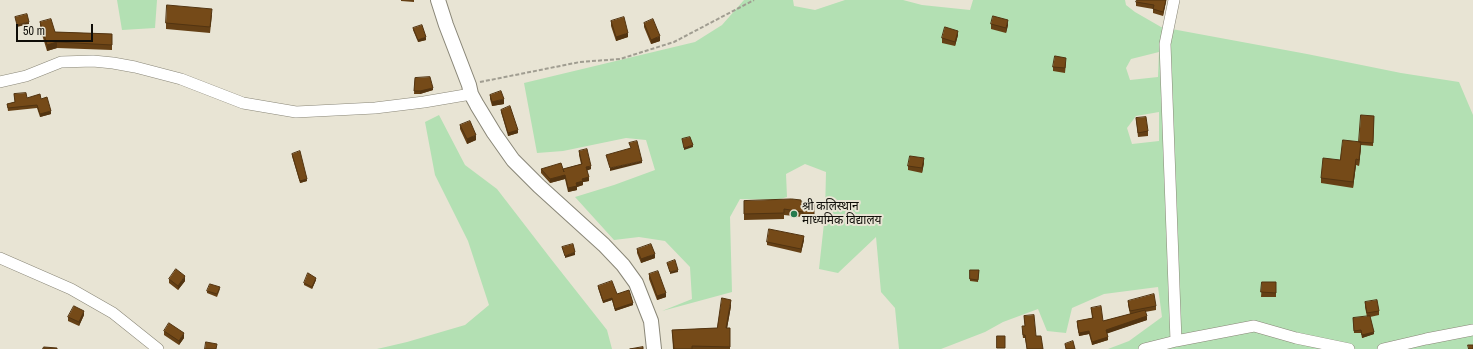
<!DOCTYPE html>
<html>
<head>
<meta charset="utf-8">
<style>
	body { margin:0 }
	#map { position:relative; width:1473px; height:349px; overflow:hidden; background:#e8e4d4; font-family:"Archivo Narrow",sans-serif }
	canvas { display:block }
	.scale { position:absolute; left:16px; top:24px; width:77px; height:18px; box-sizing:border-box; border:2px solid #0f0d08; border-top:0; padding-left:5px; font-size:12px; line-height:14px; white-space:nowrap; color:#0f0d08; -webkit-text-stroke:3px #e8e4d4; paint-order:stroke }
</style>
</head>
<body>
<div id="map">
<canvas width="1473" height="349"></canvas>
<div class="scale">50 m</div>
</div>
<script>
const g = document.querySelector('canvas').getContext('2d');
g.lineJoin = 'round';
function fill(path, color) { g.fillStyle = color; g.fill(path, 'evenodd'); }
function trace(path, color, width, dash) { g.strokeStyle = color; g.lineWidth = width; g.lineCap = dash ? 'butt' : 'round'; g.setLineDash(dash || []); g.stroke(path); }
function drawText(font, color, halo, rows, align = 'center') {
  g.font = font + ' "Archivo Narrow","Noto Sans Devanagari",sans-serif'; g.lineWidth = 4; g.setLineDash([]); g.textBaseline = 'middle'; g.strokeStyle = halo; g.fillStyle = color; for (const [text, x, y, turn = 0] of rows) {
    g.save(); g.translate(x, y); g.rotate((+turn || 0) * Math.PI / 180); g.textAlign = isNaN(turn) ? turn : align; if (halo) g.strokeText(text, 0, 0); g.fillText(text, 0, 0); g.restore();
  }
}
fill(new Path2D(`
	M117 0H157L155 28 122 30Z
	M744 0H793L794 6 815 10 845 0H903L922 5 970 10 973 0H1125L1126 5 1135 12 1161 27 1307 54 1401 73 1459 82 1473 115V349H1108L1129 341 1162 317 1158 287 1104 294 1072 308 1066 333 1047 331 1038 309 1003 322 985 332 941 349H899L895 308 881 292 876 237 838 273 819 269 825 214 826 172 805 164 786 174 787 197 777 200 740 199 730 217 732 292 662 311 692 299 690 267 665 241 639 237 614 240 575 197 614 185 655 170 646 140 626 138 563 151 537 153 524 83 695 42 722 25ZM1159 52 1158 77 1130 80 1126 68 1131 59ZM1159 112V141L1132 144 1127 128 1136 116Z
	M439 115 465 165 497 189 551 259 607 330 612 349H377L407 342 465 325 489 305 468 241 435 175 425 122Z`), '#b3e0b3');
const minor = new Path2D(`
	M1174 0 1165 44 1176 341
	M0 82 26 76 61 62 93 61 113 63 135 67 181 79 243 103 296 112 375 108 424 102 471 94
	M0 258 71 289 113 313 158 349
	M1144 349 1176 341 1254 326 1296 338 1349 349
	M1383 349 1426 339 1473 330`);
const tertiary = new Path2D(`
	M438 0 446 25 469 85 471 94 477 105 494 133 513 160 539 186 604 245 623 265 636 283 651 321 654 349`);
trace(minor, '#898677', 12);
trace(tertiary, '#898677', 16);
trace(new Path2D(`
	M480 82 580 62 620 59 674 42 754 0`), '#a09d91', 2, [4, 2]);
trace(minor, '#fff', 11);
trace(tertiary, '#fff', 14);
fill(new Path2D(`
	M401 0H414V2L401 1Z
	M1166 0 1163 16 1153 13V9L1136 6V2Z
	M212 15 210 33 166 29V23Z
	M611 21 628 37 616 41 611 26Z
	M40 22 55 32 112 34V50L57 48 47 51 40 28Z
	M644 23 660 41 651 44 644 27Z
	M991 24 1008 25 1006 33 991 29Z
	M413 28 426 40 418 42 413 30Z
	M958 35 955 46 942 43V38Z
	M1066 62 1065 73 1053 71V67Z
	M415 78 433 90 420 94H414Z
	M14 94 27 98 41 99 51 114 40 117 37 108 8 111 7 104 15 102Z
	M490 95 504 104 492 106 490 99Z
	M501 110 518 133 508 136 501 112Z
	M1374 116 1373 146 1361 145 1359 166 1356 165 1353 188 1321 183V178L1359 142Z
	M1136 118 1148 131V136L1138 137Z
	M460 125 476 140 467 144 460 129Z
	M579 151 591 169 587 170 589 181 583 182V185L577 187V190L568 192 565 179 550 183 541 173V169H563L581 164 579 155Z
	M292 154 307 181 300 183 292 156Z
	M924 163 922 173 908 170V166Z
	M744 201 814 203V220H803V217L784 215V219L744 220Z
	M804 240 801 253 767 245V242Z
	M637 249 655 258 641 263 637 253Z
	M970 270H979L978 282 970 281Z
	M649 274 666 297 657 300 649 279Z
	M169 279 185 281 178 290 169 283Z
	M316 280 312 289 304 285V283Z
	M1262 282H1276V297H1261Z
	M598 286 617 294 633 305 615 311 612 300 603 303 598 288Z
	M220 289 217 297 207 293V291Z
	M1128 301 1156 306V310L1145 312 1147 320 1107 333 1108 340 1092 345 1089 334 1079 336 1077 325V321L1092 318 1091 308 1103 321 1130 314 1128 305Z
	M1365 302 1379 311V315L1370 317 1374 334 1362 338 1361 333H1354L1353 318 1367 317 1365 307Z
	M731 306 727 328H730V349H673L672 330 717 328Z
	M84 315 79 326 68 321V317Z
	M1024 316 1036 336 1043 349H1027L1025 338H1023L1022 330 1025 326Z
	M164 331 184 338 179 345 164 335Z`), '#654015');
fill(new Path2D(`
	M1166 0V2L1163 16V12Z
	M1008 20V25L1006 33V28Z
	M29 22V24L17 27V25Z
	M958 31V35L955 46V42Z
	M628 33V37L616 41V37Z
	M660 36V41L651 44V40Z
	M426 37V40L418 42V40Z
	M57 42V48L47 51V45Z
	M433 88V90L420 94V91Z
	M504 99V104L492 106V102Z
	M51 111V114L40 117V114Z
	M518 130V133L508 136V133Z
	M476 135V140L467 144V139Z
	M1361 142V148L1359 166V160Z
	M693 145V147L684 150V148Z
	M924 158V163L922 173V168Z
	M1356 159V165L1353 188V182Z
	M642 161V163L610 171V168Z
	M591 166V169L586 171V167Z
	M565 175V179L550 183V179Z
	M589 177V181L583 182V185L577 187V190L568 192V188L582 179Z
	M307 179V181L300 183V181Z
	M804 236V240L801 253V249Z
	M575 252V255L565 258V256Z
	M655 254V258L641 263V259Z
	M678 270V272L670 274V272Z
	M185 276V281L178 290V286Z
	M316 278V280L312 289V287Z
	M666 293V297L657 300V296Z
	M612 298V300L603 303V301Z
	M731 300V306L726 334V328Z
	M633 303V305L615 311V309Z
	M84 311V315L79 326V322Z
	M1147 316V320L1106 334V330Z
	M1089 331V334L1079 336V333Z
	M1374 332V334L1362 338V335Z
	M184 333V338L179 345V341Z
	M1108 337V340L1092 345V342Z`), '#523411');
const building = new Path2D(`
	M1137 0H1166L1163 12 1153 9 1154 5 1136 2Z
	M167 5 212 9 210 27 166 23Z
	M27 14 29 22 17 25 15 17Z
	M993 16 1008 20 1006 28 991 24Z
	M624 17 628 33 616 37 611 21Z
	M51 19 55 32 112 34V45L57 42 47 45 40 22Z
	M653 19 660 36 651 40 644 23Z
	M422 25 426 37 418 40 413 28Z
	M945 27 958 31 955 42 942 38Z
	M1055 56 1066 58 1065 68 1053 67Z
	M430 77 433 88 420 91H414L415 78Z
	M501 91 504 99 492 102 490 95Z
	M26 93 27 98 40 94 41 99 47 97 51 111 40 114 37 105 8 108 7 104 15 102 14 94Z
	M510 106 518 130 508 133 501 110Z
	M1361 115 1374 116 1373 143 1359 142Z
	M1146 117 1148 131 1138 133 1136 118Z
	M470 121 476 135 467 139 460 125Z
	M690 137 693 145 684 148 682 139Z
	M1343 140 1361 142 1359 160 1356 159 1353 182 1321 178 1323 158 1340 160Z
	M637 141 642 161 610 168 606 155 631 148 629 143Z
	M587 149 591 166 586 167 589 177 582 179 583 181 576 183 577 186 568 188 565 175 550 179 541 169 561 163 564 172 563 169 582 164 579 151Z
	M300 151 307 179 300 181 292 154Z
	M910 156 924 158 922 168 908 166Z
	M792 199 801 200V202L814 203V214H803V212L784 209V213L744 214V201Z
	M769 229 804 236 801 249 767 242Z
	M573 244 575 252 565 256 562 247Z
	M651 244 655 254 641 259 637 249Z
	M675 260 678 270 670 272 667 263Z
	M176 269 185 276 178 286 169 279Z
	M970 270H979L978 280 970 279Z
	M658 271 666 293 657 296 649 274Z
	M308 273 316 278 312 287 304 283Z
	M612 281 617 294 629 290 633 303 615 309 612 298 603 301 598 286Z
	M1262 282H1276V293L1261 292Z
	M210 284 220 287 217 294 207 291Z
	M1154 294 1156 306 1130 311 1128 301Z
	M722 298 731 300 726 328H730V347L692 346V349H674L672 330 717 328Z
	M1377 300 1379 311 1367 313 1365 302Z
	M74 306 84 311 79 322 68 317Z
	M1101 306 1103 321 1145 310 1147 316 1106 330 1108 337 1092 342 1089 331 1079 333 1077 321 1093 318 1091 308Z
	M1034 315 1036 336H1041L1043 349H1027L1025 335H1023L1022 326H1025L1024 316Z
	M1370 316 1374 332 1362 335 1361 330 1354 331 1353 318Z
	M169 323 184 333 179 341 164 331Z
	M997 336H1005V348H997Z
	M1073 341 1075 349H1066L1065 344Z
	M206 342 217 344 216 349H205Z
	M1468 345H1473V349H1469Z
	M44 347 57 348V349H43Z
	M643 347V349H630Z`);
fill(building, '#754a18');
trace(building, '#523411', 1);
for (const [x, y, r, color] of [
	[794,214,4,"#257b4e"]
]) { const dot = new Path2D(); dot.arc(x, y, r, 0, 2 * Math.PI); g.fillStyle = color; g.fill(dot); trace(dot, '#e8e4d4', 1.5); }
drawText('12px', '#0f0d08', '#e8e4d4', [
	["श्री कलिस्थान",802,207],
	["माध्यमिक विद्यालय",802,221]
], 'left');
</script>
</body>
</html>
